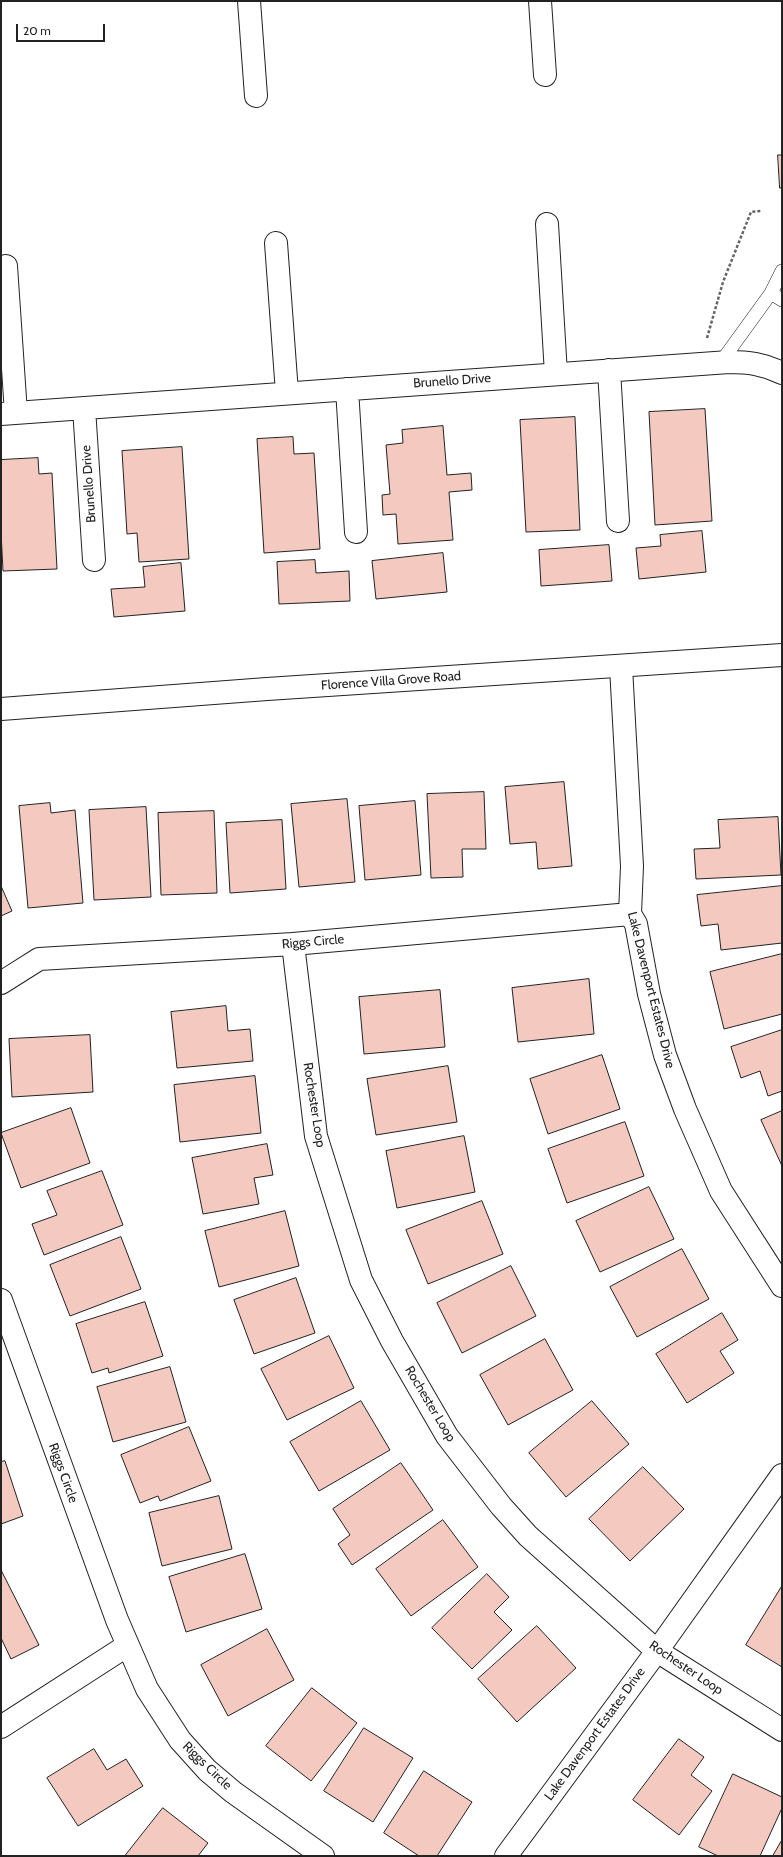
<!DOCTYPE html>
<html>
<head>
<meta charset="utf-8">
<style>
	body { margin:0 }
	#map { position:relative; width:783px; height:1857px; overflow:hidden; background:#fff; font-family:Cabin,sans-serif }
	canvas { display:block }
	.frame { position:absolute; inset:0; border:2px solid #222; pointer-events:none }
	.scale { position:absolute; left:16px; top:24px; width:89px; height:18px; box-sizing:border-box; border:2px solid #222; border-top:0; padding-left:5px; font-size:12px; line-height:14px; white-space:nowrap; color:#222; -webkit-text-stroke:3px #fff; paint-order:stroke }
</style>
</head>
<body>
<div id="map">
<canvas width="783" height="1857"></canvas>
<div class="frame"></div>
<div class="scale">20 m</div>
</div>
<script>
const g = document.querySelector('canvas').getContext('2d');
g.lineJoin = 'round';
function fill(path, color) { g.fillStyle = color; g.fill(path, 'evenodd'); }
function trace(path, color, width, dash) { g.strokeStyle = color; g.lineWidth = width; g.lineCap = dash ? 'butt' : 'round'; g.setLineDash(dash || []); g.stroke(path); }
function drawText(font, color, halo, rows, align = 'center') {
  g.font = font + ' Cabin,sans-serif'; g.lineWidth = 3; g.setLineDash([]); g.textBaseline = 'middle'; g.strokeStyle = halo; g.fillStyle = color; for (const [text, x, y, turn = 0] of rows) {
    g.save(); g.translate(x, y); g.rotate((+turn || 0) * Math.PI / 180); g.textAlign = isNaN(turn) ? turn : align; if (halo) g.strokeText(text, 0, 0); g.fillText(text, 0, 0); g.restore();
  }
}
const building = new Path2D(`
	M778 155H782V188H780Z
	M705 409 712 521 655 525 649 412Z
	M575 417 580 530 526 532 520 420Z
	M443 426 447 475 471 473 472 490 449 492 453 540 398 544 396 514 383 515 382 495 390 494 386 445 403 443 402 430Z
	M293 437 294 454 314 453 320 549 264 553 257 439Z
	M182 447 189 559 139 562 137 533 127 534 122 451Z
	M38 458 39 474 52 473 57 569 3 571 1 532V460Z
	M702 531 706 572 639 579 636 548 661 546 660 535Z
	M609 545 612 581 541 586 539 550Z
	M443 553 447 592 376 599 372 561Z
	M315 560 316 573 349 571 350 601 279 604 277 562Z
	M181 563 185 611 114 617 111 589 145 587 143 567Z
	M564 782 572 866 538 869 536 842 510 844 505 787Z
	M484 792 486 849H462L463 877 431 878 427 794Z
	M347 799 355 882 299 887 291 804Z
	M415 801 421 875 365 880 359 806Z
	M50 803 51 813 75 810 83 903 28 908 19 806Z
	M146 807 151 897 94 900 89 810Z
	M214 811 217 893 161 895 158 813Z
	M778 817 781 875 696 879 694 849 720 848 718 820Z
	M282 820 286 889 230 893 226 823Z
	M1 886 12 911 1 916Z
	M782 886V943L721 950 718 924 701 926 697 895Z
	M782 954V1014L724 1029 710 972Z
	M589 979 594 1034 518 1042 512 988Z
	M440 990 445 1047 364 1054 359 997Z
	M226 1006 228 1031 250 1029 253 1061 177 1068 171 1012Z
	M782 1030V1091L768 1096 760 1071 741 1078 731 1047Z
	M90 1035 93 1092 12 1097 9 1039Z
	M602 1055 620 1109 548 1134 530 1079Z
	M448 1066 457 1122 376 1135 367 1079Z
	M255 1076 261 1133 180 1142 174 1085Z
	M71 1108 90 1163 21 1188 1 1133Z
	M782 1111V1166L761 1120Z
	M625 1122 644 1176 567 1203 548 1149Z
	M464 1136 475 1192 397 1208 386 1151Z
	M267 1144 273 1175 254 1178 259 1204 203 1214 192 1158Z
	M102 1171 123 1225 44 1255 32 1224 57 1215 47 1191Z
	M649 1187 674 1239 600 1272 576 1221Z
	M482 1201 503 1254 428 1284 406 1230Z
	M285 1211 299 1266 219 1287 205 1231Z
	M121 1237 141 1289 70 1316 50 1265Z
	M682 1249 709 1299 637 1337 610 1287Z
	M511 1266 536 1316 462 1353 437 1303Z
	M296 1278 315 1333 254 1354 234 1300Z
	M145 1302 163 1356 109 1373 108 1368 92 1373 76 1324Z
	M722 1313 738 1340 720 1351 734 1373 687 1403 656 1354Z
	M329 1336 354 1388 287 1420 261 1369Z
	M545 1339 573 1390 508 1425 480 1375Z
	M170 1367 186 1422 113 1442 97 1387Z
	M361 1401 390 1450 319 1491 290 1442Z
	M592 1401 629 1444 566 1497 529 1453Z
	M189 1427 211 1481 160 1501 158 1496 140 1503 121 1455Z
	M5 1461 23 1516 1 1524V1462Z
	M401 1463 433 1510 352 1565 338 1544 350 1535 333 1509Z
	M643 1467 684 1509 630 1561 589 1519Z
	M219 1496 232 1549 162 1566 149 1513Z
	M443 1520 478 1567 411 1616 376 1569Z
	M245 1554 262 1609 186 1632 169 1577Z
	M1 1570 39 1645 11 1659 1 1638Z
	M487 1574 509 1597 494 1612 512 1630 472 1669 432 1628Z
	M782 1586V1667L746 1645Z
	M537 1626 576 1668 517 1722 478 1679Z
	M267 1629 294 1680 228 1716 201 1665Z
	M312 1688 357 1723 311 1781 266 1746Z
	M364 1728 413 1758 373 1822 324 1791Z
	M679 1739 704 1757 691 1775 712 1791 679 1835 633 1800Z
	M94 1749 107 1770 126 1759 143 1786 78 1826 47 1778Z
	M424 1771 472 1802 437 1856H419L384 1833Z
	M733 1774 782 1797V1808L760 1856H718L699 1847Z
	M163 1808 208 1843 198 1856H125Z
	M782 1840V1856H773Z`);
fill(building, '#f3c9c0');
trace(building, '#222', 1);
const lane = new Path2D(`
	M771 293 782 300
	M721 362 771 293 782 271`);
const street = new Path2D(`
	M249 1 256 96
	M540 1 545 75
	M547 224 556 374
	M276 243 287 393
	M6 266 16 413
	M609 370 618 521
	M347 389 356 532
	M84 408 94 560
	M1 414 729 362C748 362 764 364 782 373
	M621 667 632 866 630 914 636 924 649 994 665 1055 685 1109 721 1191 782 1286
	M293 944 316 1136 361 1280 392 1341 447 1436 501 1506 528 1536 657 1651 782 1730
	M1 983 39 959 293 944 630 914
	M1 1300 117 1620 147 1689 180 1740 207 1770 233 1792 323 1856
	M1 1727 128 1645
	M506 1856 657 1651 782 1475`);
const secondary = new Path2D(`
	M1 709 267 689 782 655`);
trace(lane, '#222', 14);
trace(street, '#222', 24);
trace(secondary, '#222', 24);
trace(new Path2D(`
	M707 338 723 282 751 212 761 211`), '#646464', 2.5, [3, 2]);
trace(lane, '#fff', 13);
trace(street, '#fff', 22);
trace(secondary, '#fff', 22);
drawText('13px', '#222', '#fff', [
	["Brunello Drive",452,381,-4],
	["Brunello Drive",89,484,-94],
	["Florence Villa Grove Road",391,681,-4],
	["Riggs Circle",313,942,-5],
	["Lake Davenport Estates Drive",651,990,76],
	["Rochester Loop",314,1105,81],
	["Rochester Loop",430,1404,59],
	["Riggs Circle",63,1473,70],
	["Rochester Loop",686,1668,34],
	["Lake Davenport Estates Drive",595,1734,-54],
	["Riggs Circle",207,1766,44]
]);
</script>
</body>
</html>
